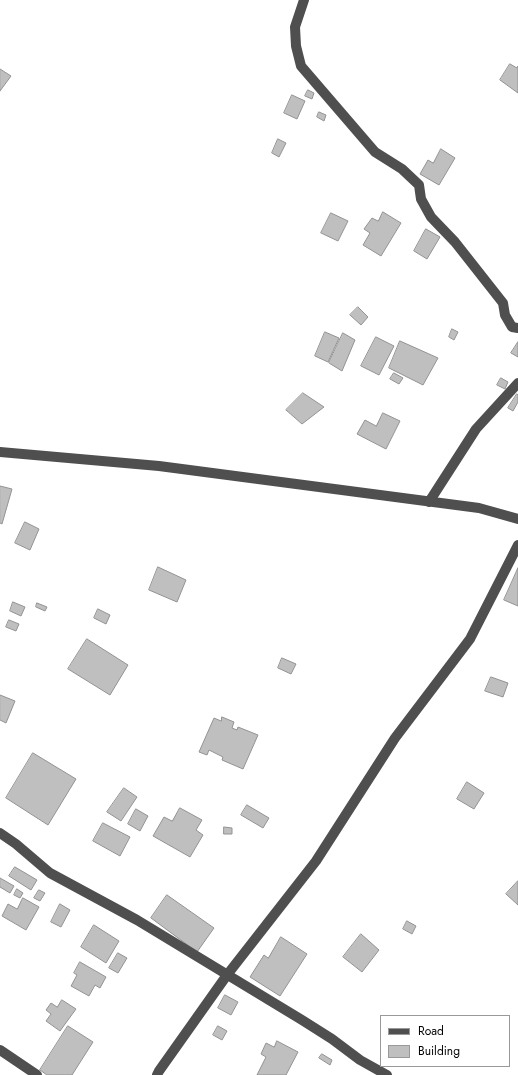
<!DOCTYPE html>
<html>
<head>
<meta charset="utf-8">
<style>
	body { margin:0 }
	#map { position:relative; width:518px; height:1075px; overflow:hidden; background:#fff; font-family:Jost,sans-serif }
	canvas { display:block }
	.legend { position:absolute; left:380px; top:1015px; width:130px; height:52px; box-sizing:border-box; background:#fff; border:1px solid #999; margin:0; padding:5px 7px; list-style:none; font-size:12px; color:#000 }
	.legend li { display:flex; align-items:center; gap:8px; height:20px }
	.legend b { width:20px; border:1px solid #999 }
</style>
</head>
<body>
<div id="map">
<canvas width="518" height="1075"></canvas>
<ul class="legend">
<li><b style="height:5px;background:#4f4f4f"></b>Road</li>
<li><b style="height:11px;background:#bfbfbf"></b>Building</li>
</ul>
</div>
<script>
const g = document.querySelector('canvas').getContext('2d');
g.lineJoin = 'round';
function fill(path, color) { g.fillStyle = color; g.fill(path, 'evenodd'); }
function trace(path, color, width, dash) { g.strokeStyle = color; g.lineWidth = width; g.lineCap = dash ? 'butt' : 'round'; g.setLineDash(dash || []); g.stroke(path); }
const building = new Path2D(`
	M510 64 517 68 518 66V93L500 80Z
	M0 69 11 76 0 91Z
	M308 90 314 93 312 99 305 96Z
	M292 95 305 101 297 119 284 113Z
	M319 112 326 115 324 121 317 117Z
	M278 139 286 143 279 157 272 153Z
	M441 149 455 158 439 185 420 174 428 160 433 163Z
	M383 212 401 223 381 256 363 245 370 233 364 229 372 218 378 221Z
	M331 213 348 221 338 241 321 233Z
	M426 229 440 237 427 259 414 251Z
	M358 307 368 317 361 325 350 315Z
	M452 329 458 332 454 340 449 337Z
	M325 332 339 338 328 362 315 356Z
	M343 333 355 340 342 371 329 363Z
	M376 337 394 346 379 375 361 366Z
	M400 341 438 358 423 385 389 368Z
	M518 342V357L511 353Z
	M394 373 403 378 399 384 390 379Z
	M501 378 508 382 505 389 497 385Z
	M303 393 324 407 302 424 286 410Z
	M517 394 518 395V402L513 411 508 408Z
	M383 413 400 421 386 449 357 434 365 420 376 426Z
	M0 486 12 489 2 524 0 523Z
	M25 522 39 529 30 550 15 543Z
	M158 567 186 580 177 602 149 590Z
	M518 568V606L504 600Z
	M13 602 25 607 21 616 10 611Z
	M37 603 47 607 45 611 36 607Z
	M98 609 110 615 106 624 94 618Z
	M9 620 19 624 16 631 6 627Z
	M87 639 128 665 110 695 68 669Z
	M282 658 296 664 291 674 278 668Z
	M491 677 508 683 503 697 485 691Z
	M0 695 15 701 6 723 0 720Z
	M222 717 234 722 232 728 237 730 238 727 258 735 243 769 222 760 223 757 209 750 207 755 199 752 214 718 221 721Z
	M33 753 76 779 48 825 6 798Z
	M467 782 484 793 474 809 457 799Z
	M124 788 137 797 121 821 107 812Z
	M247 805 269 818 263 828 241 815Z
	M180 808 202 820 196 830 203 835 190 857 153 836 164 817 172 821Z
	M136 809 148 816 140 831 128 824Z
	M103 823 130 837 120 856 93 841Z
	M224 827 232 828V834H224Z
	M15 867 37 880 31 890 9 876Z
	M0 878 14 886 10 893 0 887Z
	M518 881V905L506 894Z
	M17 889 23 893 20 898 14 895Z
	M39 890 45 893 40 901 34 898Z
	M167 895 214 928 197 952 151 918Z
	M23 898 39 907 26 930 2 916 8 904 17 909Z
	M60 904 70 910 61 927 51 922Z
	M407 921 416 926 412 934 403 929Z
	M94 925 119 941 106 963 81 947Z
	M361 934 379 950 362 972 343 957Z
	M281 937 307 954 280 996 250 977 264 955 268 958Z
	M118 953 127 958 118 973 109 968Z
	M80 962 106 977 100 988 95 985 89 996 71 986 77 975 74 973Z
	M225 995 238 1002 231 1015 218 1008Z
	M62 1000 76 1009 60 1031 46 1021 51 1014 46 1010 51 1003 57 1007Z
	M68 1026 93 1042 72 1075H47L40 1070Z
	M218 1026 227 1031 222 1040 213 1035Z
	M277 1041 298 1052 286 1075H257L266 1057 261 1054 266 1043 274 1047Z
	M322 1054 332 1060 330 1065 319 1058Z`);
fill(building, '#bfbfbf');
trace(building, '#939393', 1);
trace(new Path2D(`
	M304 0 295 27 296 46 301 66 375 152 402 169 419 185 421 199 431 217 455 242 503 303 505 315 512 327 518 328
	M0 452 159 466 479 508 518 519
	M429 502 476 429 518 383
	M0 833 16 844 50 873 137 920 302 1020 332 1039 360 1060 387 1075
	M0 1050 37 1075
	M157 1075 159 1071 227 975 316 861 395 738 470 639 518 545`), '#4f4f4f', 10);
</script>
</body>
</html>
